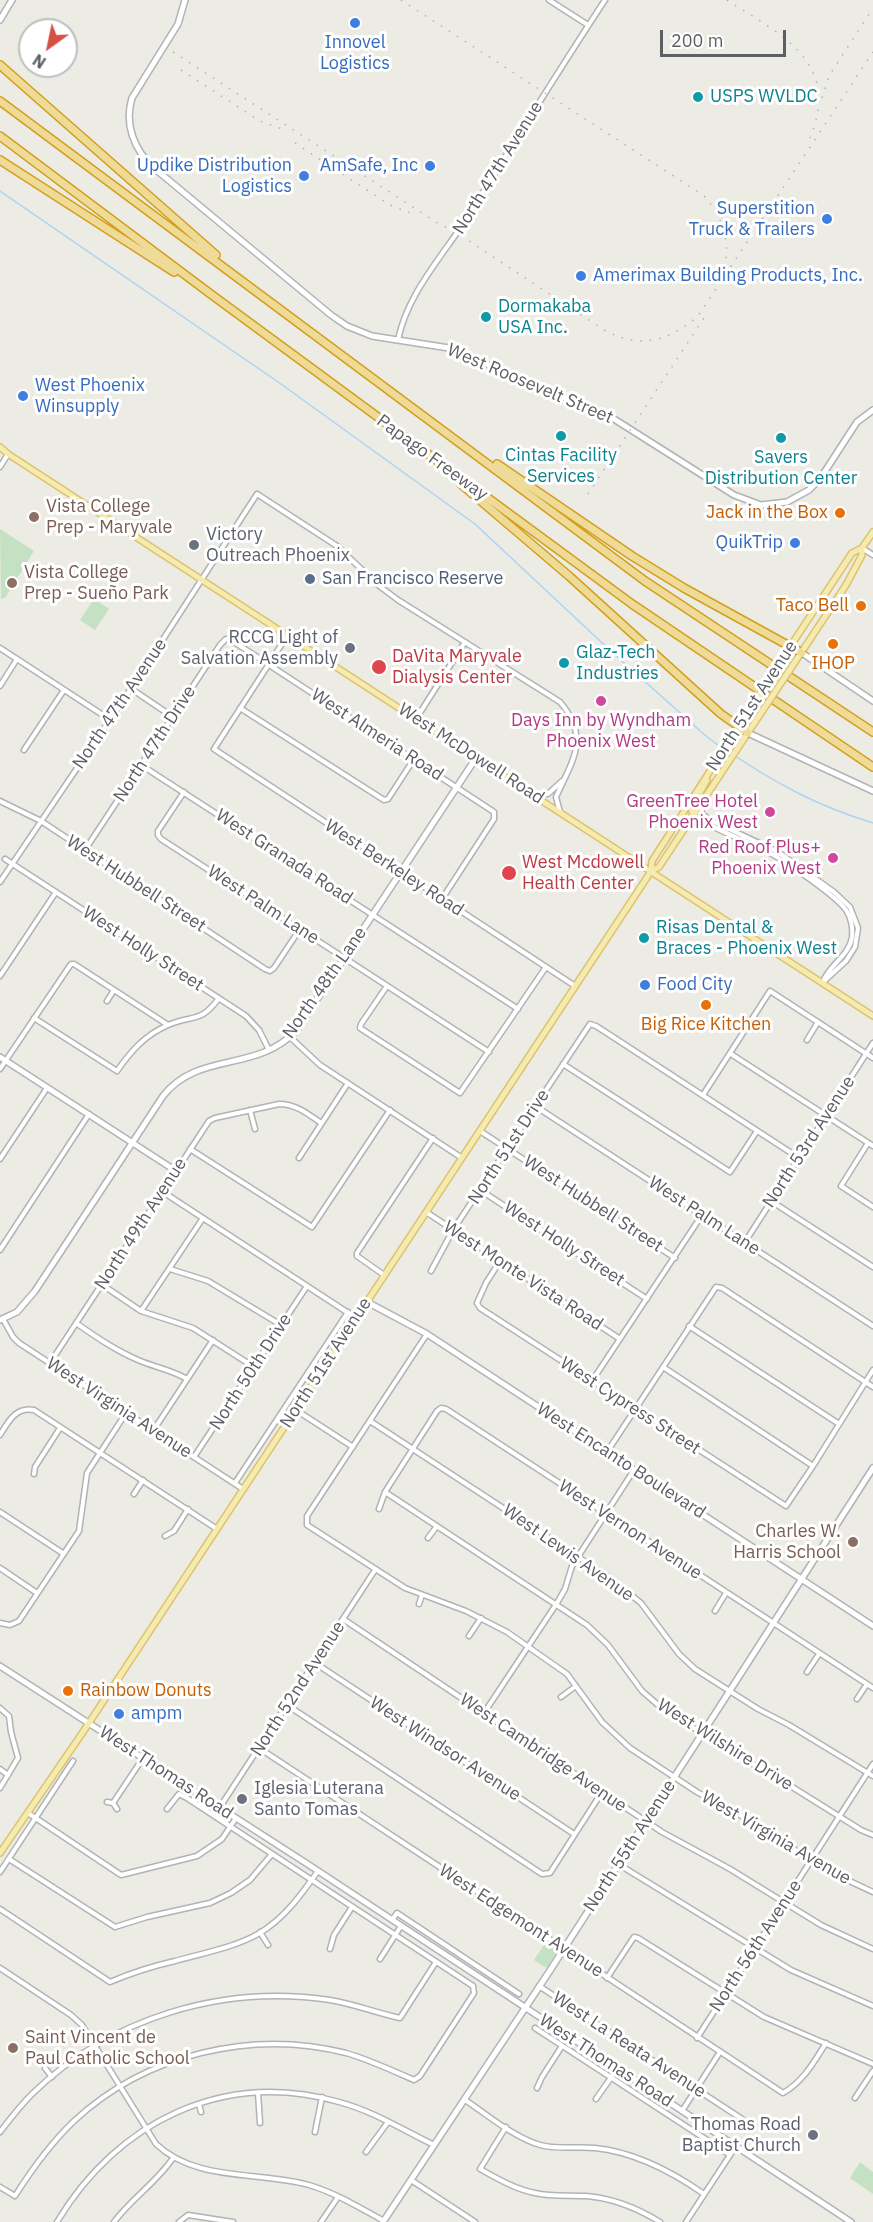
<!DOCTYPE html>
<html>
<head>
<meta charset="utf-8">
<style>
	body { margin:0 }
	#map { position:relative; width:873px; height:2222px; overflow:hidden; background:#ecebe4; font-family:"IBM Plex Sans",sans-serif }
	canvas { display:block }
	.north { position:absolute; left:18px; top:18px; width:60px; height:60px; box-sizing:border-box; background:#fff; border:2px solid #bebfc1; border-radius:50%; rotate:213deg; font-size:16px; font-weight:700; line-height:24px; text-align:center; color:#5c5f63 }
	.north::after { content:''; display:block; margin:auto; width:21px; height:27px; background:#d35244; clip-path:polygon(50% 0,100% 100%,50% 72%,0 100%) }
	.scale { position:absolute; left:660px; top:30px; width:126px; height:27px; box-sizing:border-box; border:3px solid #5c5f63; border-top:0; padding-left:8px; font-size:18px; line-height:21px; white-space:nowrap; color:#5c5f63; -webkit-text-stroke:4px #fff; paint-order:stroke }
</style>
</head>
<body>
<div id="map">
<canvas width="873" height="2222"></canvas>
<div class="north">N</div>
<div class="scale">200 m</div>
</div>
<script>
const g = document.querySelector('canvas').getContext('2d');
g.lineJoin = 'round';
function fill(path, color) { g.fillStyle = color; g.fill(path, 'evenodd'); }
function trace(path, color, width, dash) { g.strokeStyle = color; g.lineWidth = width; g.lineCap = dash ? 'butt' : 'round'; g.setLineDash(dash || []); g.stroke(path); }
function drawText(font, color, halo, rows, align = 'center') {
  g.font = font + ' "IBM Plex Sans",sans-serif'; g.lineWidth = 6; g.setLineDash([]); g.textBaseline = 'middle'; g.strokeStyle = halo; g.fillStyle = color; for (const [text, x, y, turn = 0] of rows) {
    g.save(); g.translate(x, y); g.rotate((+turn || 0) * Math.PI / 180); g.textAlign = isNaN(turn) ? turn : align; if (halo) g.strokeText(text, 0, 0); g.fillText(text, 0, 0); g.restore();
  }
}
fill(new Path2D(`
	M0 529 34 551 5 598 1 599Z
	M94 599 109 609 95 630 80 620Z
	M546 1942 557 1951 547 1968 534 1960Z
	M860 2162 873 2172V2194L850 2178Z`), '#c4e1c4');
trace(new Path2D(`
	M0 191 281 384 475 524 614 654 706 736 722 748
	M726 750C775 783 817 806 873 823`), '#add3f4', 1.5);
const street = new Path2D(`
	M549 0 588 25
	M398 340C407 295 440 259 465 221 511 147 557 73 605 0
	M0 467 8 454
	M862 548 873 555
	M287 636 214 749 575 986
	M0 648 109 719
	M0 686 17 659
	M130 688 173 717
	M240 708 384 800 388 799 414 759
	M416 719 465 642
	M24 750 64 690
	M141 765 518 1009
	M184 792 158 831V835L161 839 489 1052
	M533 794H548L562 781
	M0 801 41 821 265 969 270 971 274 968 300 929
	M701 806 702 814 710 820 778 852 834 892 850 907 858 928 855 947 846 961 822 983
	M693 815C716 831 743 839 768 852 785 861 835 895 846 910 851 917 853 928 852 937 849 957 829 964 823 982
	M85 850 220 645 226 639 231 640 494 812V819L442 899
	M5 859 246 1016 259 1030 269 1050
	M0 882 136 681 257 494 337 546 378 585 398 600 560 702C591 738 572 761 556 797L560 812
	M0 976 56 892
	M387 986 361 1024 360 1028 460 1093 546 967
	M107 1001 114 990
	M34 1018 117 1071C131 1051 145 1035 168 1025 194 1014 200 1024 219 998
	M290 1037 320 1065 462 1158
	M807 1040 818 1022
	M731 1054 873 1146
	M563 1064 730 1172 757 1131
	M0 1069 71 964H74L168 1025
	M703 1095 770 991 873 1058
	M535 1106 873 1326
	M250 1110 255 1129
	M480 1131 675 1258
	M868 1143 841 1186 873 1207
	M190 1149 312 1227 390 1110
	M299 1158 348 1083
	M0 1159 47 1088
	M480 1190 647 1299
	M163 1192 356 1318
	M771 1201 873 1267
	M426 1212 620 1339
	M745 1242 873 1043
	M0 1250 89 1114
	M500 1261 486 1283 477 1303 480 1308 786 1506 813 1466 873 1370
	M170 1269 208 1281 281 1325
	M431 1271 453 1230 590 1024 596 1026 610 1035 799 1158
	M384 1275 357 1256V1253L433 1138
	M101 1284 141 1311 193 1328 254 1367
	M141 1311 203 1218
	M3 1319 13 1337 19 1343 243 1489
	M76 1323C96 1337 115 1350 138 1360 154 1367 172 1370 187 1379
	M689 1326 839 1424
	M427 1334 307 1516V1525L405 1588 466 1611 507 1632 567 1674 602 1722 630 1748 697 1792 747 1819 826 1870 873 1892
	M50 1363 209 1121 215 1118 279 1104C296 1104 308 1114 321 1123
	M663 1367 813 1466
	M592 1381 702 1215
	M296 1410 353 1447
	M370 1421 610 1578 641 1603 679 1654 695 1669 758 1709 789 1725 873 1776
	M153 1431 213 1340
	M0 1435C8 1422 16 1406 34 1410L217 1529
	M607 1452 716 1287 722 1288 873 1387
	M194 1457 307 1286
	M34 1474 35 1467 60 1428
	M235 1483 348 1312
	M385 1492 587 1625 608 1645 642 1691 657 1704 729 1751 773 1775 861 1830 873 1835
	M134 1494 143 1480
	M379 1509 385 1492 437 1411 441 1408 446 1409 873 1688
	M0 1512 64 1554
	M165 1536 174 1531 188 1509
	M428 1538 437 1526
	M0 1568 37 1593
	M419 1604 422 1595
	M715 1611 726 1593
	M343 1619 662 1832 730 1869 821 1925 873 1949
	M0 1623 10 1625 19 1621 79 1531 87 1473 126 1413
	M469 1636 481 1618
	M315 1663 574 1834
	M807 1672 819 1654
	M561 1697 576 1686
	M857 1699 867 1684
	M287 1705 542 1874 550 1873 602 1792
	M0 1708 9 1716 11 1732 18 1758 0 1788
	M484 1713 557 1603 565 1589 572 1566 634 1470
	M259 1748 783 2093C803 2082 814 2062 826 2043
	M0 1769 8 1775
	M107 1802 113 1803 117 1809
	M113 1803 143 1758
	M220 1807 375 1570
	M28 1813 121 1875 197 1856 222 1839 236 1818
	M9 1859 115 1927 147 1917 210 1903 231 1893 250 1880 272 1854
	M618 1864 791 1970 873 2006
	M0 1872 73 1761
	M0 1909 110 1982C131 1973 153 1966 175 1961 203 1953 233 1948 258 1934 284 1919 301 1895 318 1871
	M392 1920 397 1913 519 1994
	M260 1932 268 1945
	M330 1949 334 1935 352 1907
	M380 1959 401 1926
	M0 1968 71 2015 82 2025 156 2144C196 2182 259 2171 309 2185 336 2193 360 2208 384 2221
	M607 1978 632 1940 634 1937 638 1938 764 2017 873 2064
	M539 1986 742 2119 745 2126
	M535 2028 730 2155
	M697 2038 873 1764
	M45 2068 52 2077
	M537 2088 542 2077 562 2046
	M258 2093 260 2123
	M855 2098 873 2071
	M596 2099 617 2069
	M465 2100C488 2115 513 2137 540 2145 558 2150 577 2146 595 2148 635 2152 671 2171 704 2194
	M199 2104 201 2112
	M682 2111 720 2052
	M506 2127 480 2169C498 2179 515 2189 535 2193 552 2197 569 2195 586 2196 613 2198 637 2208 660 2222
	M0 2132C10 2119 20 2106 32 2094 110 2018 222 1984 330 2000 354 2004 377 2013 400 2018L436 1962
	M315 2132 322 2097
	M366 2152 388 2122
	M411 2180 475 2222
	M0 2187 15 2196C32 2169 51 2143 74 2121 146 2054 252 2029 346 2053 370 2060 391 2070 414 2080L420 2076 474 1993 473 1986 187 1798 179 1794 167 1809
	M57 2222C117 2122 223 2069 339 2102 373 2111 403 2130 434 2145
	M114 2222C132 2198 157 2182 173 2158
	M179 2222 188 2215 233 2222
	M321 2222 338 2197
	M686 2222 736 2146`);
const secondary = new Path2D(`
	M185 0 178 24 132 98C124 124 134 150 154 168L331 315 347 326 372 336 449 348 614 419 734 495 761 505 787 502 809 490 820 479 857 422 873 410
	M0 20 12 0
	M802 653 873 701
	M748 733 873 791
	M0 1057 176 1171
	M367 1302 427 1334 873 1626
	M0 1320 17 1312 35 1291 163 1096C198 1051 256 1073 296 1031L476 758
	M0 1666 309 1865 851 2222
	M383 2222 549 1972 873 1468`);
const primary = new Path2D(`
	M0 447 8 454 873 1016
	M782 659 852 553 862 548
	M795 662 846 585 862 555V548L873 532
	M693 815 691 808 707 780
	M651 871 659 867 759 716
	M0 1853 83 1732 644 882 651 871 652 861 750 709`);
const highway = new Path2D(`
	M0 65 216 255
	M0 101 645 581 873 732
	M0 136 212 295 632 604 873 767
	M0 160 174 272
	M497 464 632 556 684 588 802 653
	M461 484 569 576 721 714 748 733`);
trace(street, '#b1b4b7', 7);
trace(secondary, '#b0b3b7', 8);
trace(primary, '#dfc16b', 8);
trace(highway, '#d49f1d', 10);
trace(street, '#fff', 4);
trace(secondary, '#fff', 5);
trace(primary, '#f4ebb1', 5);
trace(highway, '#efdb98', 7);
trace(new Path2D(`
	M401 0 703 195C723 216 732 244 723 272
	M727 0C780 34 842 62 810 138
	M173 52 436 222 457 233 604 330C640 349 668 342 698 316L873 52
	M181 70 260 121 282 129
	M822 98 829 76 873 8
	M295 143 390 205 413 214
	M588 494 706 315`), '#b2b3b3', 1.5, [1.5, 8]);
const primaryBridge = new Path2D(`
	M750 709 782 659
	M759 716 795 662`);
trace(primaryBridge, '#dfc16b', 8, []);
trace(primaryBridge, '#f4ebb1', 5);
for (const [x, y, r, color] of [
	[355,23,6,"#3f7fe0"],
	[698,97,6,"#0f9aa8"],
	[430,166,6,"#3f7fe0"],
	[304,176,6,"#3f7fe0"],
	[827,219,6,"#3f7fe0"],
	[581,276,6,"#3f7fe0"],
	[486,317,6,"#0f9aa8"],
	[23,396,6,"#3f7fe0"],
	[561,436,6,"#0f9aa8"],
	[781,438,6,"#0f9aa8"],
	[840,513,6,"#e8710a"],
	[34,517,6,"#8d6e63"],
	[795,543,6,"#3f7fe0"],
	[194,545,6,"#6b7280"],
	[310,579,6,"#5c6f8a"],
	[12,583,6,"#8d6e63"],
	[861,606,6,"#e8710a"],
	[833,644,6,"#e8710a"],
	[350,648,6,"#6b7280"],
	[564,663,6,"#0f9aa8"],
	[379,667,8,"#e0444e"],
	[601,701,6,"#d1479c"],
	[770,812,6,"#d1479c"],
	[833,858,6,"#d1479c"],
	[509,873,8,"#e0444e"],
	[644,938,6,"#0f9aa8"],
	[645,985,6,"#3f7fe0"],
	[706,1005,6,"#e8710a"],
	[853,1542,6,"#8d6e63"],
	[68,1691,6,"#e8710a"],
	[119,1714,6,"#3f7fe0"],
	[242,1799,6,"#6b7280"],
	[13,2048,6,"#8d6e63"],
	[813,2135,6,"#6b7280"]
]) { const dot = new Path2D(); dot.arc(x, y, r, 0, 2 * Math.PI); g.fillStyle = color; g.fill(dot); trace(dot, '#fff', 2); }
drawText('18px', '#366cbe', '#fff', [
	["Innovel",355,43,"center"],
	["Logistics",355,64,"center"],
	["Updike Distribution",292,166],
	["Logistics",292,187],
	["AmSafe, Inc",418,166],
	["Superstition",815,209],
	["Truck & Trailers",815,230],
	["Amerimax Building Products, Inc.",593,276,"left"],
	["West Phoenix",35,386,"left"],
	["Winsupply",35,407,"left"],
	["QuikTrip",783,543],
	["Food City",657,985,"left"],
	["ampm",131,1714,"left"]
], 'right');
drawText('18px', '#0d838f', '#fff', [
	["USPS WVLDC",710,97],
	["Dormakaba",498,307],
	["USA Inc.",498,328],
	["Cintas Facility",561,456,"center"],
	["Services",561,477,"center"],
	["Savers",781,458,"center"],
	["Distribution Center",781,479,"center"],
	["Glaz-Tech",576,653],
	["Industries",576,674],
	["Risas Dental &",656,928],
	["Braces - Phoenix West",656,949]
], 'left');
drawText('18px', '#5c5f63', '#fff', [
	["North 47th Avenue",498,168,-58],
	["West Roosevelt Street",530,384,23],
	["Papago Freeway",432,458,36],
	["North 47th Avenue",120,704,-56],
	["North 51st Avenue",752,706,-57],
	["West Almeria Road",377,735,33],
	["North 47th Drive",155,744,-57],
	["West McDowell Road",471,754,33],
	["West Granada Road",284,857,33],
	["West Berkeley Road",394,868,33],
	["West Hubbell Street",136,884,33],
	["West Palm Lane",263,905,33],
	["West Holly Street",143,949,33],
	["North 48th Lane",325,983,-55],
	["North 53rd Avenue",809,1142,-57],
	["North 51st Drive",509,1147,-57],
	["West Hubbell Street",593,1204,33],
	["West Palm Lane",704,1216,33],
	["North 49th Avenue",141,1224,-57],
	["West Holly Street",564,1244,33],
	["West Monte Vista Road",523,1276,33],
	["North 51st Avenue",326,1363,-57],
	["North 50th Drive",251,1372,-57],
	["West Cypress Street",630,1406,33],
	["West Virginia Avenue",119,1408,33],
	["West Encanto Boulevard",621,1461,33],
	["West Vernon Avenue",630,1530,33],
	["West Lewis Avenue",568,1553,35],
	["North 52nd Avenue",298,1689,-57],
	["West Wilshire Drive",725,1745,32],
	["West Windsor Avenue",445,1749,33],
	["West Cambridge Avenue",543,1753,34],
	["West Thomas Road",166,1773,33],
	["West Virginia Avenue",776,1838,30],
	["North 55th Avenue",630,1846,-57],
	["West Edgemont Avenue",521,1921,33],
	["North 56th Avenue",756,1946,-57],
	["West La Reata Avenue",629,2045,33],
	["West Thomas Road",606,2061,33]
]);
drawText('18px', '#785e54', '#fff', [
	["Vista College",46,507],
	["Prep - Maryvale",46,528],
	["Vista College",24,573],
	["Prep - Sueño Park",24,594],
	["Charles W.",841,1532,"right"],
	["Harris School",841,1553,"right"],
	["Saint Vincent de",25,2038],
	["Paul Catholic School",25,2059]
], 'left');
drawText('18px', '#c56008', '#fff', [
	["Jack in the Box",828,513],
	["Taco Bell",849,606],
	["IHOP",833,664,"center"],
	["Big Rice Kitchen",706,1025,"center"],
	["Rainbow Donuts",80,1691,"left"]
], 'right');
drawText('18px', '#5b616d', '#fff', [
	["Victory",206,535],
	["Outreach Phoenix",206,556],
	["RCCG Light of",338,638,"right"],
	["Salvation Assembly",338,659,"right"],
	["Iglesia Luterana",254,1789],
	["Santo Tomas",254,1810],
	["Thomas Road",801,2125,"right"],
	["Baptist Church",801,2146,"right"]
], 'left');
drawText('18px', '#4e5e75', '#fff', [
	["San Francisco Reserve",322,579]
], 'left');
drawText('18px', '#be3a42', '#fff', [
	["DaVita Maryvale",392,657],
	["Dialysis Center",392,678],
	["West Mcdowell",522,863],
	["Health Center",522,884]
], 'left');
drawText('18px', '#b23c85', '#fff', [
	["Days Inn by Wyndham",601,721,"center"],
	["Phoenix West",601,742,"center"],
	["GreenTree Hotel",758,802],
	["Phoenix West",758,823],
	["Red Roof Plus+",821,848],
	["Phoenix West",821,869]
], 'right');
</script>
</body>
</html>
